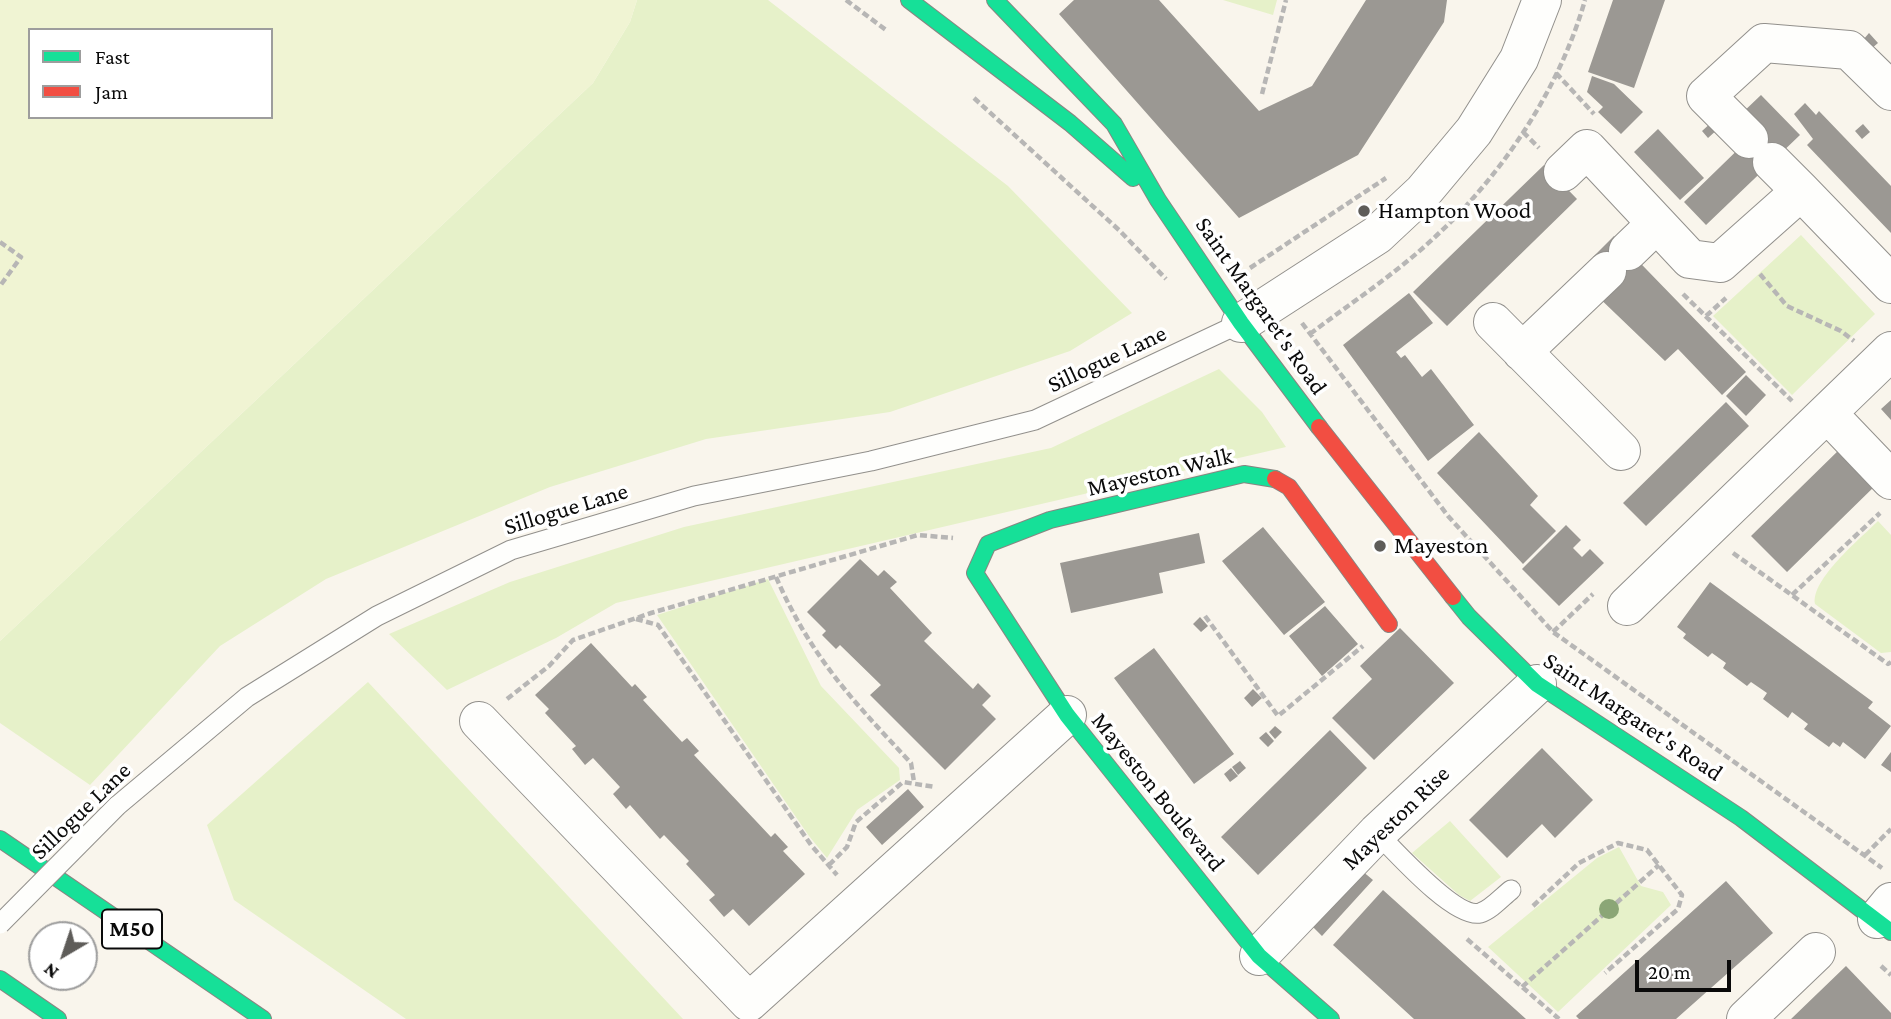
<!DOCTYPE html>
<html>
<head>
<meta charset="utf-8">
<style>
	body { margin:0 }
	#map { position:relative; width:1891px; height:1019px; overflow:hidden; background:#f9f5ec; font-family:"Crimson Pro",serif }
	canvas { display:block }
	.legend { position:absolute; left:28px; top:28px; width:245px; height:91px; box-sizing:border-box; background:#fff; border:2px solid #9d9d9d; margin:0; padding:9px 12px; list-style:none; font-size:21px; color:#0a0a0a }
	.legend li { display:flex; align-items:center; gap:14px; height:35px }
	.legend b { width:35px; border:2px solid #9d9d9d }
	.north { position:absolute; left:28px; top:921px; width:70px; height:70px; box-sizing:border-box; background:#fff; border:2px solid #9d9d9d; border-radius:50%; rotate:219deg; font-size:19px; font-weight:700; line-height:28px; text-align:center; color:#0a0a0a }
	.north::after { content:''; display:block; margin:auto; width:24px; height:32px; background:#5e5c59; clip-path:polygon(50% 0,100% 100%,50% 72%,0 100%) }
	.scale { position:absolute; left:1635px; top:960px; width:96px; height:32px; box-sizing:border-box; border:4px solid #0a0a0a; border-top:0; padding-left:9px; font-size:21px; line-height:24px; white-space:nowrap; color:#0a0a0a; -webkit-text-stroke:5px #fff; paint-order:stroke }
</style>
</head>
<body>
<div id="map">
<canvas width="1891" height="1019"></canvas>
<ul class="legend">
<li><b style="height:9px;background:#16e098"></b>Fast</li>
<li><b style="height:9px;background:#f24e42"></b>Jam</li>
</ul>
<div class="north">N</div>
<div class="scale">20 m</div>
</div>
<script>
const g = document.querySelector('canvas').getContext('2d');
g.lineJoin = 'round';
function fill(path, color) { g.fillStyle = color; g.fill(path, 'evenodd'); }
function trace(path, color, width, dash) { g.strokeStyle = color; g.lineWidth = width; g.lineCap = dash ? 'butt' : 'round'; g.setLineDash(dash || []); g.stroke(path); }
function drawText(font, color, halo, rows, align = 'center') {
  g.font = font + ' "Crimson Pro",serif'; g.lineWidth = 7; g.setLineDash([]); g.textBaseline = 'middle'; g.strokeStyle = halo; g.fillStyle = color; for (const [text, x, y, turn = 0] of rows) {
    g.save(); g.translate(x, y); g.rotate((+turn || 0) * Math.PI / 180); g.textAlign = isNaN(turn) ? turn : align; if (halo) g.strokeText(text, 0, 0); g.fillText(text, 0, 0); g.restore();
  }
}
fill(new Path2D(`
	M637 0H768L1008 186 1132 313 1070 351 890 412 706 439 550 487 326 579 220 646 90 785 0 723V641L593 83 630 22Z
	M1223 0H1277L1273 15Z
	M1801 235 1875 314 1792 395 1713 316Z
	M1219 369 1262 412 1286 447 616 603 556 638 447 690 389 634 510 582 684 527 1051 448Z
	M1878 521 1891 535V652L1881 653 1815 604C1811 579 1860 539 1878 521Z
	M768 579 821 686 899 768 900 780 857 810 827 858 809 836 657 615Z
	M368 682 683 1019H406L234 900 207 825Z
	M1450 821 1501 877 1470 901 1459 895 1412 853Z
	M1619 847 1641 886 1663 892 1671 905 1558 1012 1488 947 1597 858Z`), '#e6f1c9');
fill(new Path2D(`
	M0 0H637L630 22 593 83 0 641ZM30 30H271V117H30Z`), '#f0f4d3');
fill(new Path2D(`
	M1074 0H1159L1259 111 1312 86 1366 0H1447L1444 22 1358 155 1239 218 1059 14Z
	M1613 0H1665L1634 88 1588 72Z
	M1869 33 1878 43 1871 49 1863 40Z
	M1592 76 1614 84 1643 112 1621 134 1598 112 1603 107 1587 92Z
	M1761 95 1800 135 1706 225 1684 202 1756 132 1740 115Z
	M1805 103 1816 115 1819 111 1891 186V233L1807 145 1813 139 1794 114Z
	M1713 121 1719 128 1708 138 1702 131Z
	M1863 124 1870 132 1862 139 1855 131Z
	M1658 129 1704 178 1680 200 1634 152Z
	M1544 165 1577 199 1447 326 1413 292Z
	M1614 236 1746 372 1722 395 1678 349 1665 361 1592 291 1610 274 1593 257Z
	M1409 293 1433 323 1396 352 1401 358 1405 355 1422 377 1431 369 1474 425 1428 461 1343 345Z
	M1746 375 1766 395 1746 416 1726 396Z
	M1891 400V420L1881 409Z
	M1726 402 1749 426 1646 526 1623 503Z
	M1479 432 1538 496 1530 505 1556 531 1523 564 1437 473Z
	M1843 446 1879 482 1787 572 1751 536Z
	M1566 525 1581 540 1573 548 1582 557 1590 549 1604 563 1559 606 1522 569Z
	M1263 527 1325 602 1284 635 1222 561Z
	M1199 533 1205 563 1159 573 1163 593 1071 613 1060 563Z
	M860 559 878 576 884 570 897 582 890 588 932 633 924 641 973 689 978 683 991 696 982 705 996 719 945 770 870 695 881 685 840 645 836 649 822 635 826 631 807 612Z
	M1710 582 1873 702 1868 708 1891 726 1865 759 1843 742 1840 747 1833 742 1829 747 1804 729 1808 724 1792 712 1788 718 1763 699 1767 693 1751 682 1747 686 1723 668 1726 663 1712 653 1708 657 1683 638 1686 634 1677 627Z
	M1325 606 1358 644 1322 676 1289 636Z
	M1200 617 1208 626 1201 632 1193 624Z
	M1400 628 1454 683 1374 760 1332 718 1372 679 1360 666Z
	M591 643 632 687 635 684 647 697 643 700 682 742 687 738 699 751 694 755 771 837 775 833 788 847 783 851 805 874 749 926 733 909 724 917 709 900 715 895 686 864 689 861 664 835 660 839 630 805 626 809 613 794 620 787 593 758 585 765 572 749 576 746 545 713 549 709 535 695Z
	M1154 648 1234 754 1194 784 1114 678Z
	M1253 689 1262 698 1252 707 1244 698Z
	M1275 726 1282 732 1275 739 1269 732Z
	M1330 730 1367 768 1258 875 1221 837Z
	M1266 732 1274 741 1268 747 1259 738Z
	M1542 748 1593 800 1555 838 1542 824 1507 858 1469 820Z
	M1891 752V772L1881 765Z
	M1240 761 1246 768 1238 775 1232 767Z
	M1231 768 1238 776 1230 782 1224 774Z
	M908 789 924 807 882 845 866 827Z
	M1361 870 1373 880 1322 936 1311 925Z
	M1726 881 1773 933 1676 1019H1579L1576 1016Z
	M1383 890 1526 1019H1414L1333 945Z
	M1846 966 1891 1013V1019H1791Z`), '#9b9893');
const lane = new Path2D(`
	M117 806 247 697 377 616 511 550 694 496 871 461 1035 420 1241 323
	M1377 833C1395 851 1455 919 1480 913 1491 910 1503 896 1511 890`);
const street = new Path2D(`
	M1749 139 1706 96 1764 43 1849 50 1891 91
	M1772 162 1801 191
	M1563 172 1587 149 1690 259 1720 263 1801 191 1891 284
	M1628 251 1656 224
	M1493 322 1621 451
	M1241 323 1377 235 1423 192 1474 131 1519 59 1542 0
	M1522 352 1607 271
	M1827 413 1891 480
	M1627 606 1891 351
	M479 721 749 1002 1067 715
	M1877 919 1891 902
	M1259 956 1377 833 1537 684
	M1746 1019 1816 952`);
const fast = new Path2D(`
	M909 0 1070 123 1133 178
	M995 0 1114 124 1158 200 1241 323 1319 427
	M1275 479 1244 474 1050 520 988 544 975 573 1067 715 1259 956 1331 1019
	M1453 597 1469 617 1537 684 1741 818 1891 932
	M0 839 263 1019
	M0 979 58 1019`);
const jam = new Path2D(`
	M1319 427 1453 597
	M1275 479 1289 487 1389 624`);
trace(lane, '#92908c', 21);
trace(street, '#92908c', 40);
trace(fast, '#888682', 18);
trace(jam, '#888682', 18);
trace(new Path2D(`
	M846 0 886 30
	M1556 73 1594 114
	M1262 94 1286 0
	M974 98 1120 231 1166 279
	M1523 132 1539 148
	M0 242 21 257 0 286
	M1250 268 1386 178
	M1760 274 1787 306 1841 331 1854 341
	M1683 294 1792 401
	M1706 316 1726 298
	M1302 323 1448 516 1553 632 1882 868
	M1310 334C1352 302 1397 273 1436 236 1503 174 1560 88 1585 0
	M1733 553 1888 664 1891 662
	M776 577C811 657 852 700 911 763L914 782
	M1792 595 1880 513
	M1205 616 1278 716 1363 646
	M636 619 658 625 811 845 837 875
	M1553 632 1593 594
	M507 699 549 666 573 640 651 613 918 535 953 538
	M1865 855 1891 829
	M829 865 847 847 856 822 903 782 935 787
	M1533 906 1579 863 1618 843 1647 850 1682 895 1678 909 1605 973
	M1467 939 1559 1019
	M1881 966 1891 975
	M1522 987 1659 865`), '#b7b6b5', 4.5, [7, 3.5]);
trace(lane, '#fefefc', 19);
trace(street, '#fefefc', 38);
trace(fast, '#16e098', 16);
trace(jam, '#f24e42', 16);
const laneBridge = new Path2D(`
	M0 924 117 806`);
trace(laneBridge, '#92908c', 21, []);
trace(laneBridge, '#fefefc', 19);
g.fillStyle = '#8ba676';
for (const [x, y] of [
	[1609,909]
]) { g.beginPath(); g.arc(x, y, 10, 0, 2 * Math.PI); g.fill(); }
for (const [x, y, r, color] of [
	[1364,211,7,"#5e5c59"],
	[1380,546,7,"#5e5c59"]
]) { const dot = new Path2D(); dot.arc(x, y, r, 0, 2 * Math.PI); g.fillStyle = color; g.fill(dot); trace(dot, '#fff', 2.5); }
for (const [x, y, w] of [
	[132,929,60]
]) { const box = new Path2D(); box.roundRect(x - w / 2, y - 19.5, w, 39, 5); g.fillStyle = '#fff'; g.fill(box); trace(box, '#0a0a0a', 2); }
drawText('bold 23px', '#0a0a0a', null, [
	["M50",132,929]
]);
drawText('24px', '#0a0a0a', '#fff', [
	["Hampton Wood",1378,211],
	["Mayeston",1394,546]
], 'left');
drawText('24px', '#0a0a0a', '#fff', [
	["Saint Margaret's Road",1261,306,55],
	["Sillogue Lane",1107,359,-25],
	["Mayeston Walk",1160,472,-13],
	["Sillogue Lane",566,509,-17],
	["Saint Margaret's Road",1633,717,34],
	["Mayeston Boulevard",1158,792,51],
	["Sillogue Lane",81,811,-44],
	["Mayeston Rise",1396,818,-44]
]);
</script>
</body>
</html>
